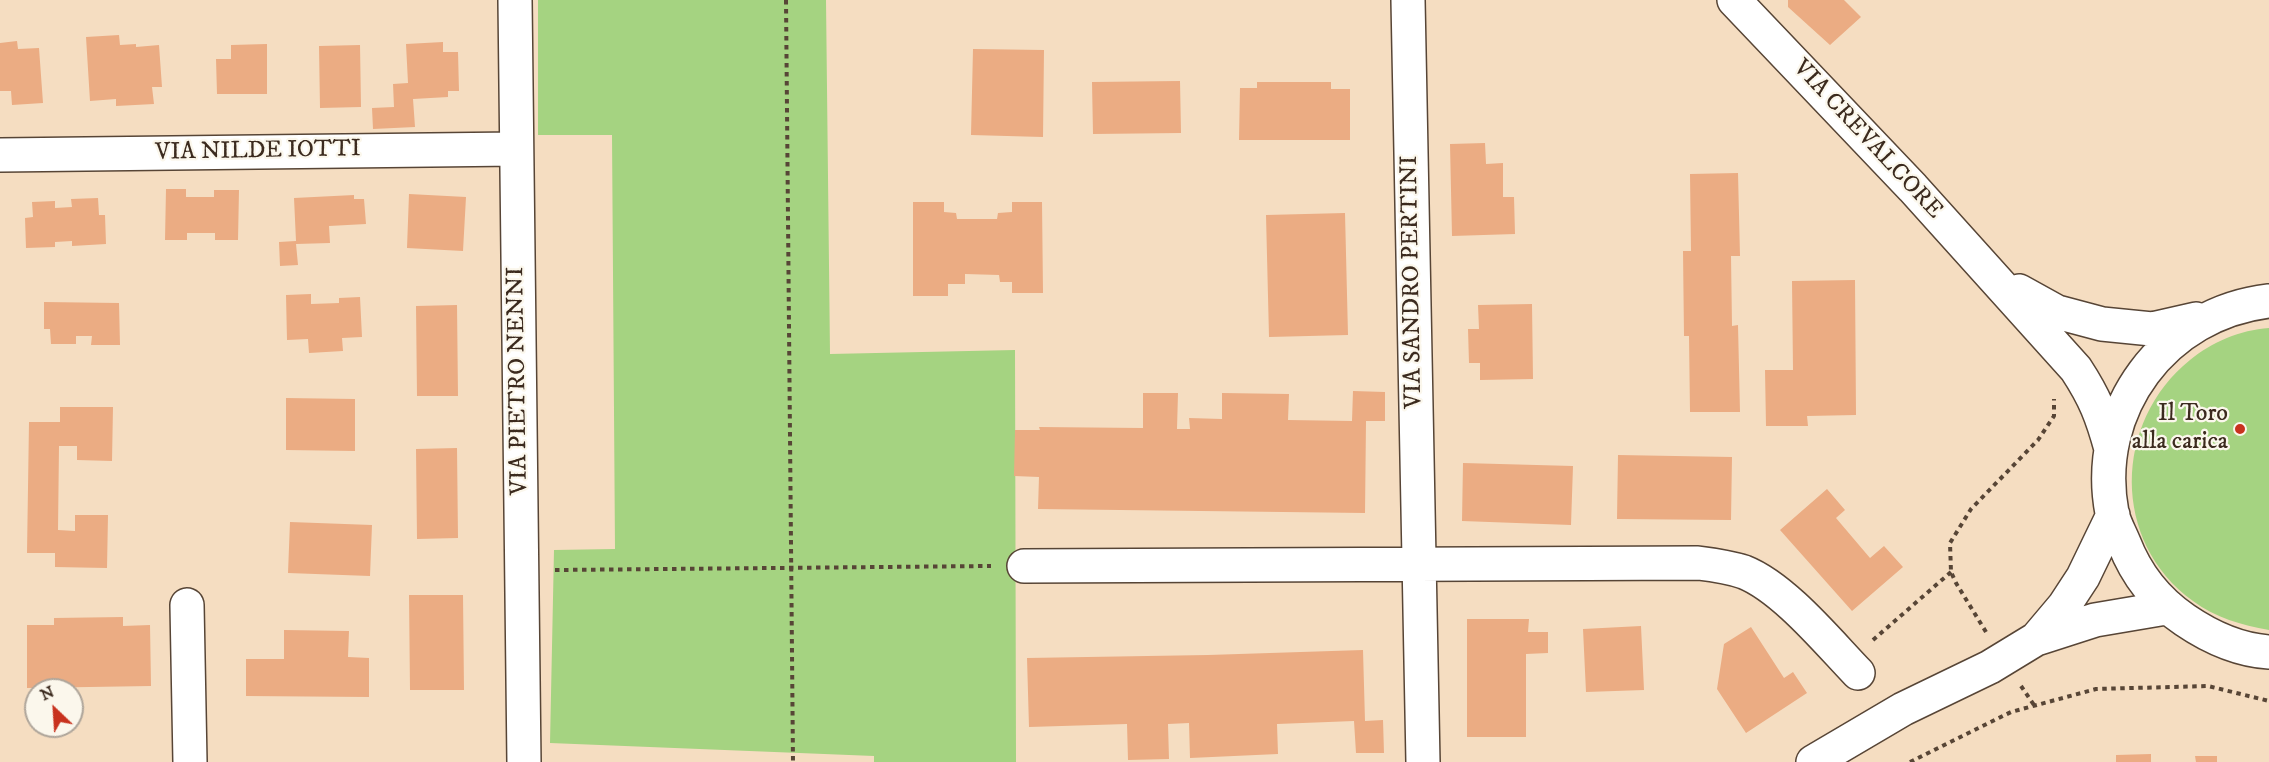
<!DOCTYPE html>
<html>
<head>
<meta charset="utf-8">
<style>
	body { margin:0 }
	#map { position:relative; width:2269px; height:762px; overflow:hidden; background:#f5ddc1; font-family:"IM FELL DW Pica",serif }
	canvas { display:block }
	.north { position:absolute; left:24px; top:678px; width:60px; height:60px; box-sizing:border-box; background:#fbf7ec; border:2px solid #aea59a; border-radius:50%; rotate:335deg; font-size:16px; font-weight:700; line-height:24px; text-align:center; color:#3b2a1e }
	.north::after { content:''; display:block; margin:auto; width:21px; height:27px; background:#c8321e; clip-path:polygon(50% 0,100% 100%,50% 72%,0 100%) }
</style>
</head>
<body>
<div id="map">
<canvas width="2269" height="762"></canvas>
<div class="north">N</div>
</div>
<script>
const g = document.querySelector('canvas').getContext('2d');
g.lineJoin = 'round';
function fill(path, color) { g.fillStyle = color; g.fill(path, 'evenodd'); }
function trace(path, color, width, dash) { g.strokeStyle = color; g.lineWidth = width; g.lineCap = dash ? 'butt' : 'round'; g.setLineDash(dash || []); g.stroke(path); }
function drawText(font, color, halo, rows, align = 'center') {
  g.font = font + ' "IM FELL DW Pica",serif'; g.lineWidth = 4.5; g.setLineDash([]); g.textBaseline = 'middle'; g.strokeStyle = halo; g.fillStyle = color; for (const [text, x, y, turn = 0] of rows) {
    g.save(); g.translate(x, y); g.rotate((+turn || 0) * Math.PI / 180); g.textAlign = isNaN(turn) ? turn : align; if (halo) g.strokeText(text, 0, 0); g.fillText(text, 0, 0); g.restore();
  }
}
fill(new Path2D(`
	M538 0H826L830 354 1015 350 1016 762H874V756L550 743 554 550 615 549 612 135H538Z
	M2269 328V630C2241 625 2216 618 2193 601 2111 542 2113 422 2190 360 2212 342 2240 330 2269 328Z`), '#a5d381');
fill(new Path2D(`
	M1788 0H1844L1861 17 1830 45 1788 7Z
	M119 35 120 45 136 44V47L159 45 162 87H152L154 104 116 106V99L90 101 86 37Z
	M17 41 18 49 39 48 43 103 12 105 11 91H0V43Z
	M443 42V52H458L459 91H448V97L413 99 415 127 373 129 372 108 394 107 393 84 408 83 406 44Z
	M267 44V94H217L216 59H231V45Z
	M360 45 361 107 320 108 319 46Z
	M973 49 1044 50 1043 137 971 135Z
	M1180 81 1181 133 1093 134 1092 82Z
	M1257 82H1331V89H1350V140H1239L1240 88H1257Z
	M1485 143 1486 164 1503 163V197H1514L1515 234 1452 236 1450 144Z
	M1738 173 1740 256H1731L1732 326 1738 325 1740 412H1690L1689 336H1684L1683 251H1691L1690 174Z
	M166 189H186V197H214V190H239L238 240H215V233H187V240H165Z
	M409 194 466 197 463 251 407 248Z
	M354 195V199H364L366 224 329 226 330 243 296 244 298 265 280 266 279 242 296 241 294 198Z
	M98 198 99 215H105L106 244 72 246V241L55 242V247L26 248 25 218 33 217 32 202 55 201V208L72 207 71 199Z
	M913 202H944V212L956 213 957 219H997L998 213 1012 212V202H1042L1043 293H1012V282H1000L999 275 965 274V284H948V296H913Z
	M1345 213 1348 335 1269 337 1266 215Z
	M1855 280 1856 415 1807 416 1808 426H1766L1765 370H1793L1792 281Z
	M311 294V304L339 303V298L360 297 362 337 342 338 343 351 309 353 308 339 287 340 286 295Z
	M44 302 119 303 120 345H91L92 336H76V344H51L50 329H44Z
	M1532 304 1533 379 1480 380V363H1469L1468 329H1479L1478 305Z
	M457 305 458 396H417L416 306Z
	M1353 391 1385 392V421H1366L1365 513 1038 509 1039 477 1014 476 1015 430H1040L1039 427 1143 428V393H1178L1177 429H1190L1189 418 1222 419V393L1289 394 1288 420 1352 421Z
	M286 398 355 399V451L286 450Z
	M60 407H113L112 461 77 460V446H59L58 530 75 531V515H108L107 568 55 567V553H27L29 422H60Z
	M457 448 458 538 417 539 416 449Z
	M1618 455 1732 457 1731 520 1617 519Z
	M1463 463 1573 466 1571 525 1462 521Z
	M1827 489 1845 510 1836 518 1870 558 1884 546 1903 567 1852 611 1780 530Z
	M290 522 372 525 370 576 288 573Z
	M409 595H463L464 690H410Z
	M123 617V626L150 625 151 686 27 688V625H54V618Z
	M1467 619H1529L1528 632H1548V653L1526 654V737H1467Z
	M1641 626 1644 690 1586 692 1583 629Z
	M1751 627 1784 678 1793 672 1807 693 1746 733 1717 689 1724 644Z
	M284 630 349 631 348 657 369 658V697L246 696V659H284Z
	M1363 650 1365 721 1383 720 1384 753H1356L1354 721 1277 724 1278 754 1190 758 1189 723 1168 724 1169 759 1128 760 1127 724 1029 727 1027 658 1208 655Z
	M2151 754V762H2116V755Z
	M2195 756H2217V762H2196Z`), '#ebac83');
const street = new Path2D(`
	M515 0 524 762
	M1408 0 1423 762
	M0 155 516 149
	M1024 566 1698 563C1714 565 1729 567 1744 572 1784 588 1828 642 1858 673
	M187 605 190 762`);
const secondary = new Path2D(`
	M1734 0 1913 188 2076 369C2095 398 2102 416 2111 449
	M2019 291 2057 312 2102 324 2152 329 2196 319
	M2269 301C2165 313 2092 409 2112 513 2114 523 2120 533 2124 543 2136 574 2157 601 2185 620 2210 637 2238 650 2269 652
	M2037 638 2064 606 2083 577 2113 515
	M1813 762 1903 709 1990 667 2036 639 2095 620 2166 608`);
trace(street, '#574536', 36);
trace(secondary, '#574536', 36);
trace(new Path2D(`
	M786 0 793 762
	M555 570 991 566
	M1986 632 1956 583 1951 572 1950 543 1971 509 2038 440 2054 416V399
	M1873 640 1951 572
	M2021 686 2034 705
	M1910 762 2011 712 2096 689 2208 686 2269 701`), '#574536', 4, [4.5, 4.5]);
trace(street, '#fff', 33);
trace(secondary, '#fff', 33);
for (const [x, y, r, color] of [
	[2240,429,6,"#c8321e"]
]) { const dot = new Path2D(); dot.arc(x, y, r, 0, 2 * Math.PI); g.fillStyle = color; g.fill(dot); trace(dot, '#fbf7ec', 2); }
drawText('24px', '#3b2a1e', '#fbf7ec', [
	["VIA CREVALCORE",1867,140,47],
	["VIA NILDE IOTTI",258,152,-1],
	["VIA SANDRO PERTINI",1413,282,-91],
	["VIA PIETRO NENNI",519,381,-91]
]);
drawText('24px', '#3b2a1e', '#fbf7ec', [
	["Il Toro",2228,415],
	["alla carica",2228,443]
], 'right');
</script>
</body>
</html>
